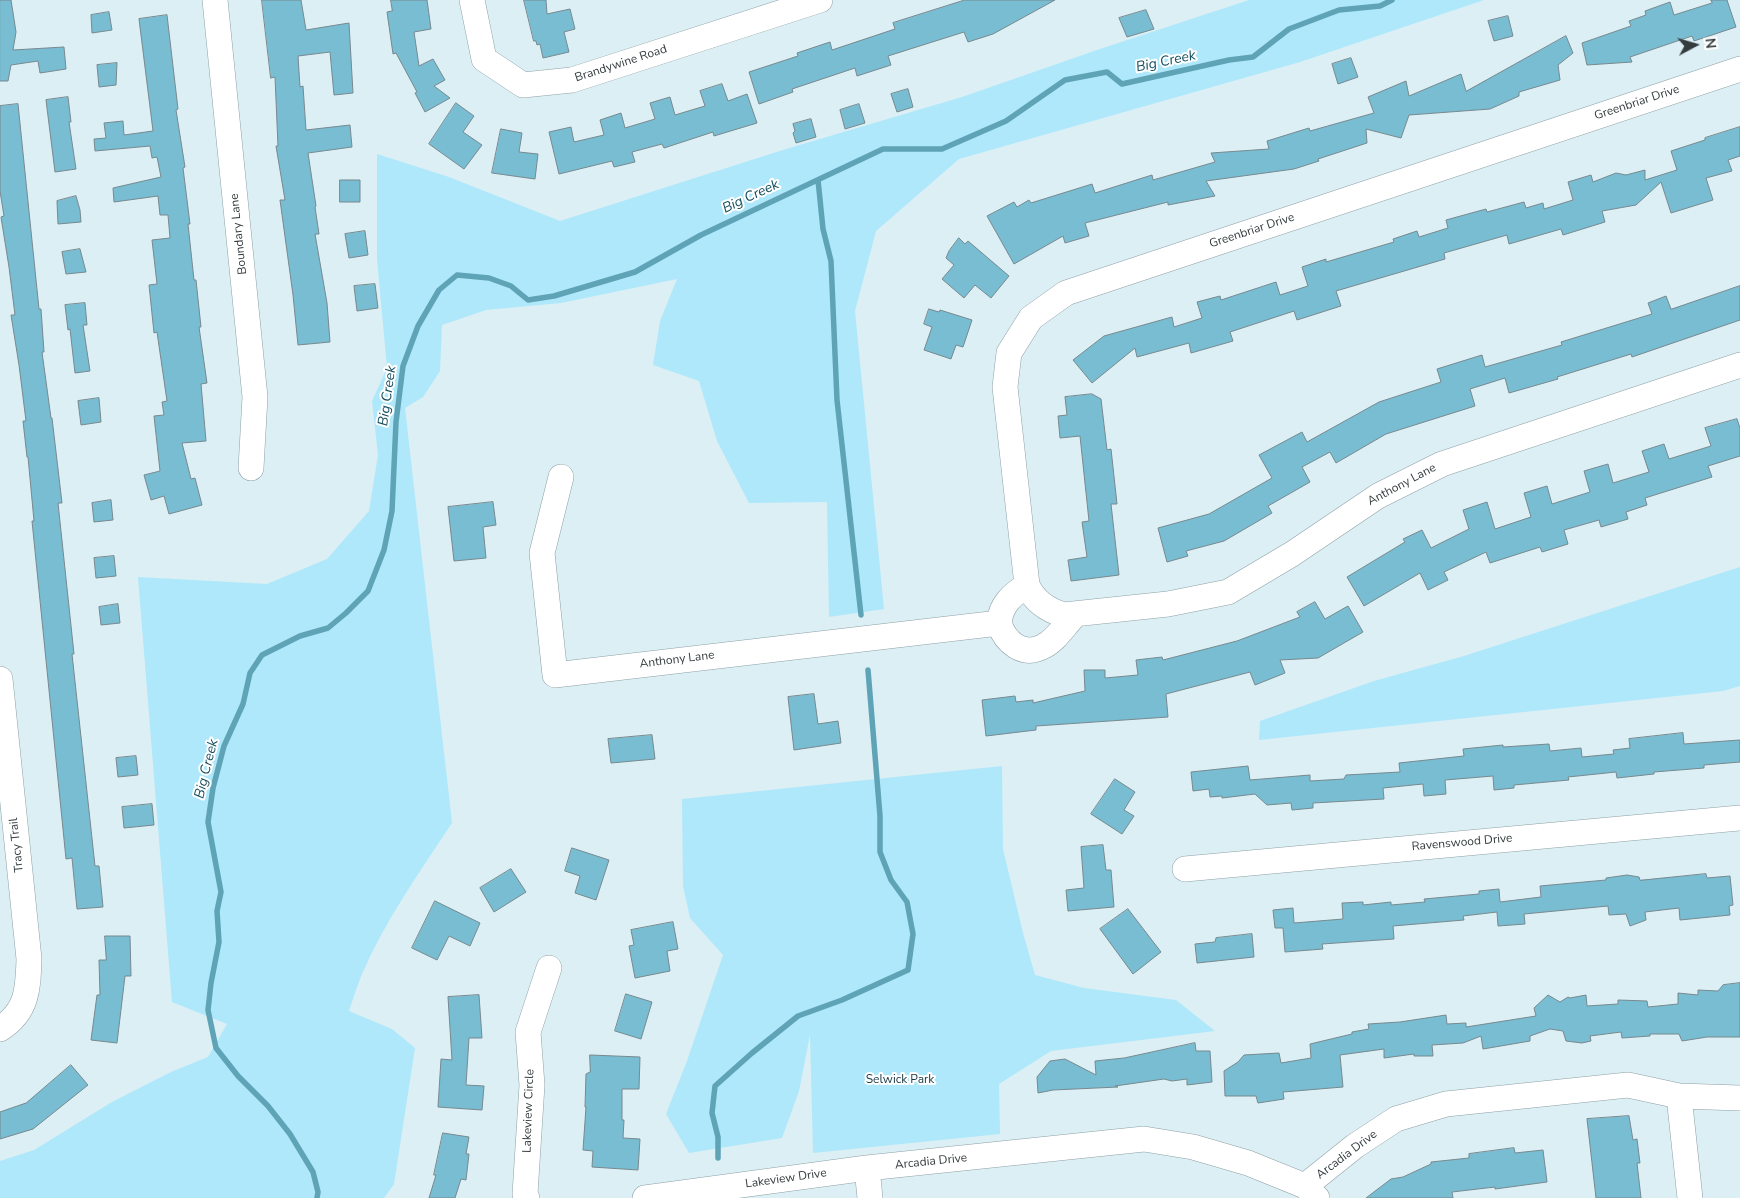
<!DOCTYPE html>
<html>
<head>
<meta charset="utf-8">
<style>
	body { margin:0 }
	#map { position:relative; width:1740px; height:1198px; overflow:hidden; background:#dbeff5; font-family:"Nunito Sans",sans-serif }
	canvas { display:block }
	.north { position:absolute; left:1670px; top:20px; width:50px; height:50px; -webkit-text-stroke:4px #fff; paint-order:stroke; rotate:84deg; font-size:14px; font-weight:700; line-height:20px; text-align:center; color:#343c3e }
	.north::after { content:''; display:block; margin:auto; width:18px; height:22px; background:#343c3e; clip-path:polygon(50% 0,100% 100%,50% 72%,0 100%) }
</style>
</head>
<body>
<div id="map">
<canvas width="1740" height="1198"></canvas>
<div class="north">N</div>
</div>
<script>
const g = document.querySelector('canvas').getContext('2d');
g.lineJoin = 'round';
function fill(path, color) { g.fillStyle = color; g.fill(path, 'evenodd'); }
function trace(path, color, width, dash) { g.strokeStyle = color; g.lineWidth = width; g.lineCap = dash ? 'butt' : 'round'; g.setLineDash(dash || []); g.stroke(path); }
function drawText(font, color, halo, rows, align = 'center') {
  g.font = font + ' "Nunito Sans",sans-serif'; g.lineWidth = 4; g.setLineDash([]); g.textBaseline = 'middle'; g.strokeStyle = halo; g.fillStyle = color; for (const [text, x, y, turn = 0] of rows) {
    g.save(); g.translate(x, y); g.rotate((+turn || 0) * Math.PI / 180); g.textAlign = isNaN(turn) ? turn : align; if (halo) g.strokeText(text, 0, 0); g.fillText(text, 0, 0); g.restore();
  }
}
fill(new Path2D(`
	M1249 0H1484L1300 62 959 159 876 231 855 311 884 609 829 617 827 502 749 503 717 441 699 381 653 365 660 321 677 279 561 303 486 310 442 325 440 371 423 397 405 408 452 823C420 871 385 921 362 974 357 986 353 999 349 1011L392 1029 415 1048 394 1184 384 1198H0V1161L34 1150 112 1102 171 1072 208 1057 227 1024 172 1002 138 577 267 584 327 559 369 511 378 455 372 401 387 368 377 259V154L449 177 560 221 786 149 962 97 1097 50Z
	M1740 567V686L1723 691 1259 740 1260 721 1374 681 1464 656Z
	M1002 766 1003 849 1023 933 1035 975 1084 988 1176 1000 1215 1031 1051 1051 999 1084 1000 1134 813 1153 810 1035 799 1091 782 1138 689 1153 666 1114 687 1061 723 955 690 918 683 886 682 799Z`), '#afe8fa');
trace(new Path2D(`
	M818 180 823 229 831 261 837 400 861 615
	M718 1158V1137L712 1113 715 1086 752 1053 798 1016 842 1000 908 970 913 934 907 902 891 880 880 852V816L868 670
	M317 1198 318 1192 313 1172 290 1134 268 1106 238 1076 216 1048 208 1010 211 983 219 942 217 911 221 892 208 822 213 788 224 746 243 704 250 673 262 655 300 636 328 628 346 613 368 591 384 550 392 511 396 422 403 366 418 326 439 290 457 275 489 278 511 286 528 300 554 296 635 272 701 235 883 149H942L1006 121 1065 80 1107 72 1122 84 1229 60 1253 57 1289 29 1339 10 1380 6 1392 0`), '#5fa3b7', 5.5);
const building = new Path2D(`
	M0 0H11L16 32 13 50 64 47 66 69 40 73 38 61 11 65 8 81H0Z
	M262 0H301L306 30 349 23 353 93 334 95 330 52 298 56 300 87 303 86 306 130 350 125 352 147 308 153 316 206 315 207 319 234H315L327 303 330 342 298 345 293 295 280 200H285L276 146H278L275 77 271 78Z
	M391 0H427L431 29 414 32 419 66 433 59 445 80 434 86 450 98 425 112 415 93 417 92 396 53 393 54 387 12 392 11Z
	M524 0H546L547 14 570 9 575 29 564 32 569 52 543 58 540 44 537 45 536 41H534Z
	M965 0H1055L993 34 968 42 964 32 888 56 891 65 857 76 855 68 792 89 793 92 759 104 749 72 798 56 797 53 830 42 832 50 895 29 893 23Z
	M1711 0H1727L1736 27 1694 41 1692 36 1630 57 1632 62 1587 65 1582 43 1631 26 1629 21 1646 15 1645 11 1670 2 1674 15 1712 3Z
	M1146 10 1154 29 1127 37 1119 18Z
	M109 12 112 30 92 33 91 15Z
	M167 15 178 109 176 110 185 167 183 168 190 224H188L194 280H196L201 327H199L207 383 201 384 206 441 182 443 191 479 195 478 202 505 169 514 164 496 151 500 144 475 160 471 154 416 164 415 162 402 167 401 157 332 154 333 149 285 157 284 152 240 170 238 168 215H160L158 196 114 202 113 188 161 177 157 157 152 158 150 146 95 151 94 139 106 138 104 123 123 121 124 135 153 131 139 19Z
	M1508 16 1513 36 1494 41 1488 21Z
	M1566 36 1573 53 1558 65 1560 80 1519 92V96L1490 109 1409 115 1401 138 1366 129 1367 143 1318 159 1319 161 1294 169 1206 181 1215 196 1168 205V202L1085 223 1089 236 1065 243 1063 236 1014 264 987 216 1014 202 1017 207 1029 200 1031 203 1092 184 1095 193 1152 175 1153 180 1215 162 1211 153 1269 149 1267 141 1309 128 1310 131 1374 113 1368 97 1406 81 1409 96 1461 74 1466 91Z
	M1351 58 1358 77 1338 84 1332 64Z
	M117 63 116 85 99 87 97 65Z
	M722 84 728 101 747 94 757 123 714 136 713 132 664 148 662 144 632 152 635 162 614 167 612 161 559 174 549 132 571 127 574 142 604 135 600 120 621 113 625 128 655 119 650 103 670 97 675 115 705 106 700 91Z
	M908 89 913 107 897 112 891 94Z
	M68 97 71 122H69L76 169 55 172 46 100Z
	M456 103 474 116 463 132 482 145 464 169 429 144Z
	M18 104 39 309H41L44 352H42L51 418H52L62 503H58L74 654H72L95 866H99L103 907 77 909 72 858 66 859 32 521H34L28 457H27L23 421H26L19 365 11 315H15L9 267 1 217 4 216 0 191V106Z
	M859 104 865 123 845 129 840 110Z
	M811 119 816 137 796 143 793 133 795 131 793 124Z
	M1740 127V156L1728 160 1732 171 1706 178 1713 200 1671 213 1661 182 1636 205 1602 211 1605 222 1563 235 1561 229 1509 244 1507 235 1444 253 1445 259 1336 291 1341 306 1297 320 1294 311 1230 332 1233 341 1191 353 1189 343 1137 357 1135 348 1092 383 1073 360 1104 336 1172 317 1174 327 1202 318 1197 302 1220 296 1221 300 1276 282 1280 295 1308 286 1302 267 1326 259V262L1394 242 1393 239 1417 231 1419 237 1448 228 1446 220 1486 209 1487 212 1524 202 1526 208 1543 203 1544 209 1573 200 1568 182 1591 175 1593 182 1616 173 1626 175 1645 170V180L1677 170 1671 151 1705 140V138Z
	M501 129 522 133 519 152 538 154 535 179 492 173Z
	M340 180H360V202H340Z
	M76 196 80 210 81 222 58 224 57 201Z
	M365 231 368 255 349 258 345 234Z
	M959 238 965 244 968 241 1009 276 991 298 975 285 964 298 942 279 954 265 946 258 949 251Z
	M80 249 86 272 66 274 62 252Z
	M375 284 378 308 357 311 354 286Z
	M1740 286V320L1632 357 1631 354 1557 377 1558 379 1509 393 1505 378 1470 389 1475 406 1386 434 1336 463 1330 452 1302 467 1310 482 1268 506 1272 513 1224 541 1186 551 1188 556 1167 562 1158 528 1209 514 1272 478 1259 455 1302 432 1307 442 1379 402 1441 382 1437 369 1482 355 1485 367 1562 345 1561 342 1652 314 1648 303 1666 296 1671 309Z
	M85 303 87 325H83L90 371 75 373 70 329 68 330 65 305Z
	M929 309 939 312 940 310 972 320 963 347 956 345 951 359 924 350 932 327 924 324Z
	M1092 394 1101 399 1107 450 1111 449 1117 504H1111L1119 575 1071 581 1068 560 1087 557 1082 522 1089 521 1080 436 1060 438 1058 416 1067 415 1065 397Z
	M99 398 101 422 81 425 78 401Z
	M1737 419 1740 428V456L1708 466 1712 477 1645 498 1647 505 1626 512 1628 519 1601 527 1599 520 1564 530 1568 544 1542 552 1540 547 1490 563 1486 552 1444 572 1448 580 1428 590 1420 573 1364 606 1347 577 1405 542 1403 539 1422 530 1431 548 1469 529 1463 510 1487 502 1495 529 1531 517 1524 493 1547 486 1552 504 1590 492 1584 471 1608 464 1613 483 1649 472 1642 451 1664 444 1669 459 1711 446 1705 428Z
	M111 500 113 520 94 522 92 503Z
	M493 502 496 525 483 527 486 558 454 561 448 507Z
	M114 556 116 576 96 578 94 558Z
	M1315 602 1325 619 1348 606 1363 632 1318 658 1280 660 1285 673 1255 685 1250 672 1166 694 1168 717 1036 726V730L986 736 982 700 1015 696 1016 702 1033 700V703L1085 691 1084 670H1105V678L1138 675 1136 660 1162 657 1163 660 1237 641 1300 617 1297 612Z
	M118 604 120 623 101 625 99 607Z
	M814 694 818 724 838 721 841 743 794 750 788 697Z
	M1683 733 1684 744 1740 740V762L1704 765V768L1654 772V774L1617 778 1616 772 1568 777 1569 780 1514 785V788L1494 790 1493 776 1445 780 1446 794 1424 796 1423 784 1383 788 1384 799 1313 803V808L1292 810 1291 803 1267 805 1255 794 1222 798V796L1210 797 1209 789 1193 791 1191 772 1248 766 1250 780 1310 775V781L1344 779 1346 775 1400 772 1399 763 1464 756 1463 749 1503 745V747L1549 744 1550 751 1581 748 1582 757 1614 754 1613 750 1630 748 1629 739Z
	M652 735 655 759 611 763 608 739Z
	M136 756 138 775 118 777 116 758Z
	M1115 779 1135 792 1124 810 1134 816 1122 834 1091 814Z
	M152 804 154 825 124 828 122 807Z
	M1103 845 1106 870H1111L1114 907 1068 911 1066 890 1084 888 1081 847Z
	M572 848 609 860 596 900 575 893 580 876 565 871Z
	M511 869 526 892 494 912 480 888Z
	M1706 874 1707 878 1730 876 1733 905 1729 906 1730 915 1680 920 1679 908 1645 912 1646 920 1630 926 1626 914 1609 915 1608 906 1524 914 1525 924 1498 926 1497 912 1463 916 1464 920 1393 926 1394 939 1322 944 1323 949 1285 952 1283 928H1275L1273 910 1293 908 1294 923 1343 919 1342 903 1363 902V905L1391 902V905L1425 902 1424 899 1479 894V891L1499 889 1500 902 1541 897 1540 886 1606 880V878L1627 875 1639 877 1640 880Z
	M435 901 480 923 470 946 449 936 437 960 412 948Z
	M1128 909 1161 952 1133 974 1100 929Z
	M673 922 678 949 667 951 670 971 635 978 629 946 634 945 631 930Z
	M1252 934 1254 957 1197 963 1195 944 1215 942 1216 938Z
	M105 936H130L131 976H125L117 1043 91 1040 97 995H100L99 960H106Z
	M1740 983V1037H1707L1682 1041 1679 1034H1650V1036L1622 1038 1621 1032 1590 1036 1591 1041 1582 1043 1566 1041 1563 1031 1550 1029 1530 1036V1041L1483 1049 1481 1036 1463 1043 1432 1045 1433 1056H1414V1054L1384 1058V1049L1340 1055 1343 1087 1283 1092 1284 1099 1258 1103 1256 1096H1225L1224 1071 1238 1062 1244 1055 1279 1053 1281 1063 1311 1058 1310 1044 1352 1034V1032L1369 1029 1368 1024 1400 1022 1446 1015 1447 1024 1466 1023V1027L1536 1016 1534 1008 1548 995 1560 1002 1568 997 1570 998 1586 995 1587 1006 1618 1004V1000L1647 1001 1648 1007 1678 1004V993L1698 995V990L1718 991 1723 985Z
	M626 994 652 1002 641 1039 615 1031Z
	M479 995 482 1038H469L466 1085 484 1086 482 1110 438 1107 441 1059 452 1060 448 997Z
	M1195 1043 1196 1051H1210L1212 1082 1187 1085V1079L1172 1081 1164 1079 1115 1086 1118 1087 1053 1090 1038 1093 1037 1077 1050 1061 1065 1059 1096 1075 1095 1061 1124 1058Z
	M590 1055 640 1057 639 1089H622V1120H624L623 1138 640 1139 638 1170 592 1167 593 1151 583 1150 586 1107H585L586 1074 590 1072Z
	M71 1065 88 1085 33 1129 0 1139V1112L26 1103Z
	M1629 1116 1633 1140 1637 1139 1640 1163H1637L1641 1198H1596L1587 1119Z
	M443 1133 469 1137 466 1154H469L466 1180 461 1179 455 1198H429L436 1175H434Z
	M1514 1148 1515 1153 1543 1150 1547 1182 1495 1189V1187L1452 1192 1453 1198H1366L1391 1179 1403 1177 1431 1164V1162L1469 1158V1154Z`);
fill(building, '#78bdd1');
trace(building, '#77898f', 1);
const minor = new Path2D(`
	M215 0 255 397 251 468
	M472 0 484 59 523 85 572 80 820 0
	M1740 69 1066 293 1031 318 1009 353 1005 387 1027 585C1034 601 1047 610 1064 615L1168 604 1228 592 1292 554 1378 496 1442 464 1740 365
	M561 477 542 553 555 675 999 623C1005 642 1023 658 1044 646 1056 640 1065 625 1075 615
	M999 623C1001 604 1012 595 1027 585
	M0 679 29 959C28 988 28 1011 0 1029
	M1185 869 1740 818
	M1679 1096 1690 1198
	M867 1168 870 1198
	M1305 1186 1355 1146 1396 1119 1446 1104 1628 1085 1679 1096 1740 1098
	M527 1198 525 1194 532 1085 528 1032 549 968
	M645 1198 867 1168 1144 1139 1193 1147 1248 1163 1305 1186 1317 1198`);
trace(minor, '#8ea0a6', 26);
trace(minor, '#fff', 25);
drawText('12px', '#343c3e', '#fff', [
	["Brandywine Road",621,64,-18],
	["Greenbriar Drive",1637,103,-18],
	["Greenbriar Drive",1252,231,-18],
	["Boundary Lane",239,234,-96],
	["Anthony Lane",1402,485,-28],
	["Anthony Lane",677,660,-7],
	["Ravenswood Drive",1462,843,-5],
	["Tracy Trail",17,845,-96],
	["Lakeview Circle",529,1111,-88],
	["Arcadia Drive",1347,1155,-37],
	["Arcadia Drive",931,1162,-6],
	["Lakeview Drive",786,1179,-8]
]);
drawText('12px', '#173842', '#fff', [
	["Selwick Park",900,1080]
]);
drawText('italic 14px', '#154f5f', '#fff', [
	["Big Creek",1166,62,-12],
	["Big Creek",751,197,-25],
	["Big Creek",388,396,-82],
	["Big Creek",207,769,-76]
]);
</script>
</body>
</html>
